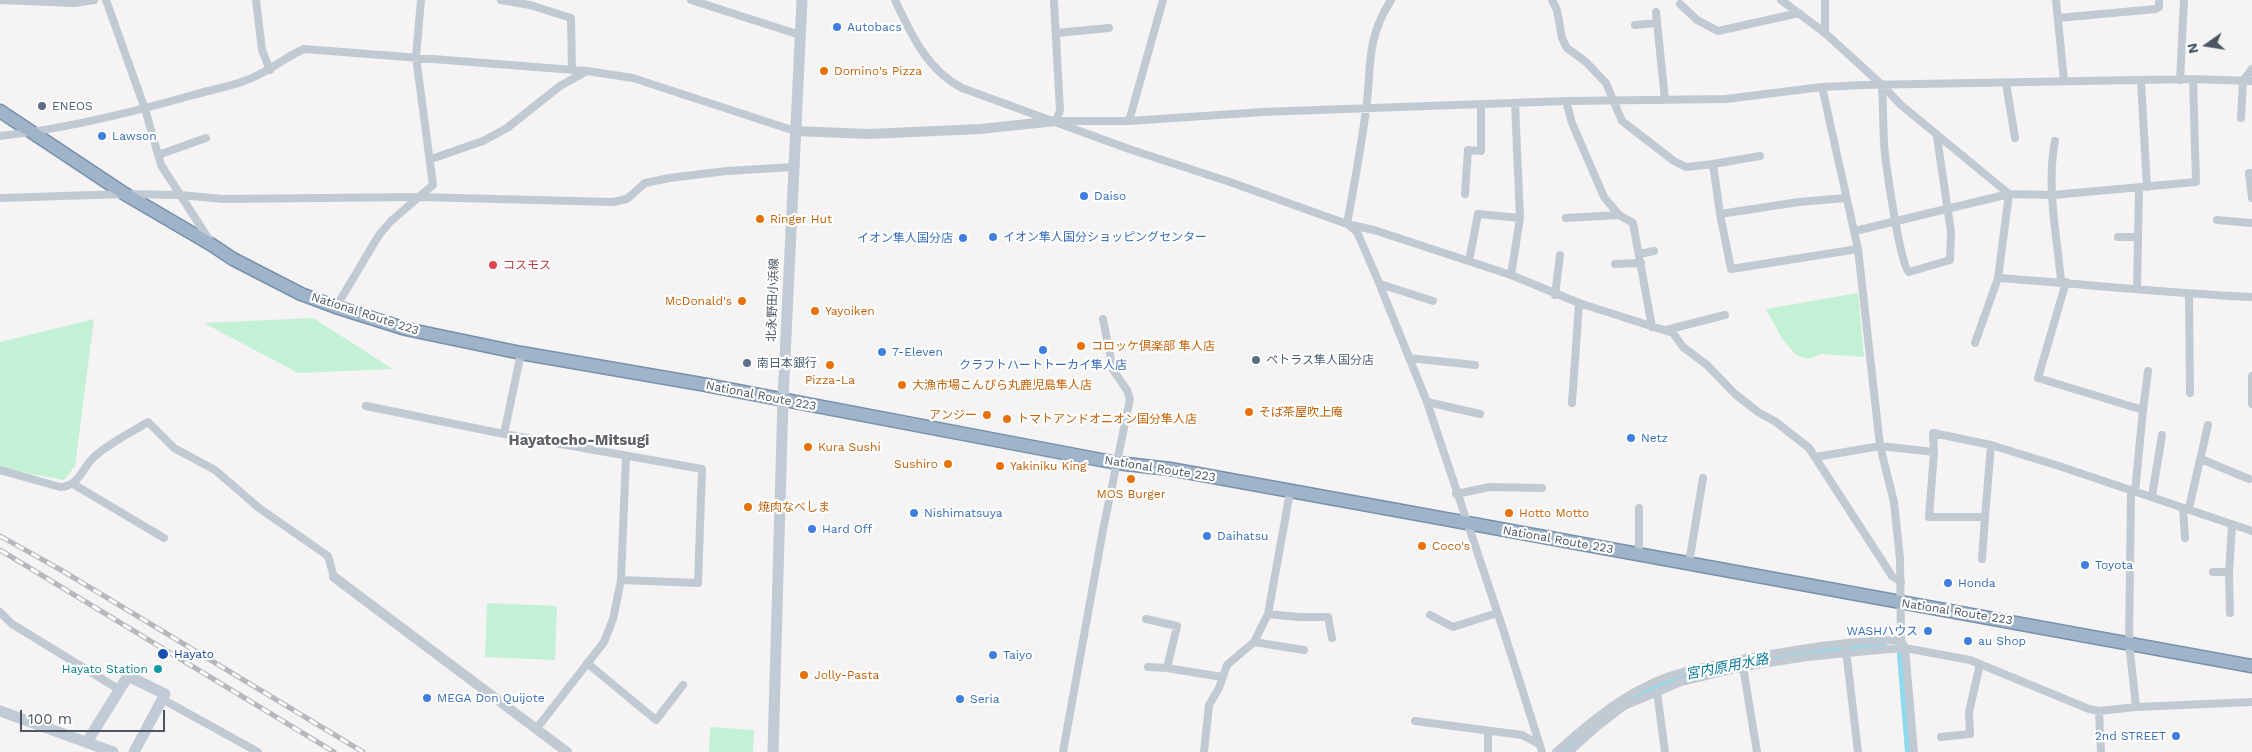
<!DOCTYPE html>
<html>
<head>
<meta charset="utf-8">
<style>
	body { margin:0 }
	#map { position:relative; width:2252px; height:752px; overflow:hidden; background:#f5f3f3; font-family:"Work Sans",sans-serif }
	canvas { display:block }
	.north { position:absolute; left:2182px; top:20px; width:50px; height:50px; -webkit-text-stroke:4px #fff; paint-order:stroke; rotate:257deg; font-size:14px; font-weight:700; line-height:20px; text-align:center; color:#4a5661 }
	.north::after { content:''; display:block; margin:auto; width:18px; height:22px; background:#4a5661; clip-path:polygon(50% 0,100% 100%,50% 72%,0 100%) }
	.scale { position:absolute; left:20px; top:710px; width:145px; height:22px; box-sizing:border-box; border:2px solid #4a5661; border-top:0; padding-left:6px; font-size:15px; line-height:18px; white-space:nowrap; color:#4a5661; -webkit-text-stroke:4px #fff; paint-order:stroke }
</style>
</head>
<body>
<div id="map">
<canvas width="2252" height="752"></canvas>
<div class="north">N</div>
<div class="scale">100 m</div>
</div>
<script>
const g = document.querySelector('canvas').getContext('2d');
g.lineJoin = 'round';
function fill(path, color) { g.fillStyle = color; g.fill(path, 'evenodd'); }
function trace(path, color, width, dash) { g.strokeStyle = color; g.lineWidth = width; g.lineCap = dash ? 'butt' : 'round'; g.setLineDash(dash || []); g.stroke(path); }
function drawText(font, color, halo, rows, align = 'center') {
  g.font = font + ' "Work Sans","Noto Sans JP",sans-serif'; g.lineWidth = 4.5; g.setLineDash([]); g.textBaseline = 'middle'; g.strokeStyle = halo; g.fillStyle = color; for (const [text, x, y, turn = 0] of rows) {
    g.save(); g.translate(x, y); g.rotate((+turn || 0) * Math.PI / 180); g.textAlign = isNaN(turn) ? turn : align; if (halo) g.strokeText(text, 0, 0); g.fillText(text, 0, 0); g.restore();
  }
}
fill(new Path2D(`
	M1858 293 1864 357 1821 354 1808 359 1796 355 1783 340 1766 309Z
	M313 318 393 369 298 373 204 323Z
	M94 319 75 466 64 480 0 468V342Z
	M487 603 557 606 555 660 485 657Z
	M710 727 754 730 753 752H709Z`), '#c3f1d5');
trace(new Path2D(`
	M1902 655 1910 752
	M1625 703 1680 676 1759 660 1882 645
	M1564 752 1600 718`), '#90daee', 10);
const trunk = new Path2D(`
	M0 111 125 194 212 245 233 259 301 294 336 307 406 329 521 353 701 384 1117 463 1170 469 1385 508 2252 666`);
trace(trunk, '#7690ad', 15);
trace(new Path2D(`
	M0 0 75 3 94 0
	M106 0 145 109 161 165 210 241
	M256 0 262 50 270 70
	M501 0 530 5 571 18 572 70
	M691 0 800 35
	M895 0C911 34 927 70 962 88L1129 149 1230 182 1347 224 1374 230 1511 275 1579 303 1673 333 1683 347 1707 365 1735 394 1758 412 1776 422 1809 448 1892 576 1901 582
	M1552 0 1557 10 1562 38 1567 48 1586 62 1606 83 1622 121 1674 161 1686 167 1713 164 1720 214
	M1781 0 1825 33 1882 85 1901 105 2009 194
	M2056 0 2064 81
	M1054 2 1060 110 1056 121
	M1680 4 1697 20 1718 31 1799 13
	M1656 12 1665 100
	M2058 18 2156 9 2159 7V0
	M1635 25 1657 23
	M1056 33 1109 28
	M1825 33V0
	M2180 80 2184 0
	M2141 81 2147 187
	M2006 83 2015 138
	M1882 85C1883 104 1883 123 1884 142 1885 159 1900 267 1909 272L1950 260 1951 232 1937 137
	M1822 87 1858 249 1880 446 1894 502 1900 559 1901 640
	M1566 101 1572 123 1604 197 1619 215 1633 223 1652 327
	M2241 118 2243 81 2252 69
	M1060 121H1129L1263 112 1566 101 1726 99 1822 87 1863 85 2193 79 2252 81
	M1129 121 1163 0
	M0 136C66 129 130 113 193 95 210 90 228 87 244 81 266 74 283 58 304 49L587 71 633 78 795 131
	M2055 141C2046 186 2057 236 2061 281
	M158 155 206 138
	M431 159 483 141 507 128 560 86 587 71
	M1713 164 1760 156
	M2252 173H2249L2252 198
	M1465 194 1468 150 1481 151V105
	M0 198 125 194 180 195 223 199 419 197 613 202 627 199 645 183 669 178 727 171 793 167
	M1846 198 1799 202 1720 214 1731 269 1858 249
	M1566 218 1619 215
	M2217 220 2252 223
	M1347 224C1354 186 1361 148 1366 110 1372 66 1365 41 1391 0
	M1349 225 1357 232 1377 278 1427 402 1503 629 1542 752
	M1855 231 2009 194 2053 195 2196 182 2193 79
	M2118 237H2138
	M1639 254 1654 251
	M1469 261 1478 214 1520 218
	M1615 264 1641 263
	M1511 275 1520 218 1515 104
	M1998 278C2083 284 2167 293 2252 297
	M2066 282 2038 378 2143 410 2135 492
	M1380 284 1433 301
	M2137 288 2139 189
	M2189 294 2190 393
	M1555 295 1560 255
	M336 307 379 235 391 221 433 185 416 57 421 0
	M1666 330 1725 315
	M1975 343 1998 278 2009 194
	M521 353 504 434 702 469 698 583 621 580 626 456
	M1409 358 1475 365
	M2252 376V404
	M1427 402 1480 414
	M1572 403 1579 303
	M366 406 504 434
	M2143 410 2148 371
	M1934 452 1929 517H1985L1991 445
	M1816 457 1880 446 1934 452 1933 433 1991 445 2059 466 2252 531
	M2201 459 2249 479
	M0 470 60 487C78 487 82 469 93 458 107 444 132 432 148 422L174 448 215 470 259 508 328 556 334 577
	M73 484 164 538
	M2131 491 2129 643 2136 707
	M1456 494 1490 487 1542 488
	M2152 496 2162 435
	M2183 508 2185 538
	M2189 508 2208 425
	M1639 554V508
	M1982 559 1985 517
	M1689 563 1703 478
	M2213 572H2229
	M0 612 12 624 120 690
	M2230 613 2229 572 2232 525
	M1268 614 1298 617H1328L1332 638
	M1430 615 1453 627 1497 613
	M1146 619 1177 626 1167 668 1222 677
	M1254 642 1304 650
	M1846 650 1858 752
	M587 663 656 720 683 685
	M1148 667 1167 668
	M1743 667 1757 752
	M1657 692 1665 752
	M162 699 258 752
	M2099 711 2101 752
	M1415 721 1522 735 1539 744
	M537 728 604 642 613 619 621 580
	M1941 737 1970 734 1969 712 1980 664
	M1063 752 1103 530 1130 399 1127 390 1113 370 1103 319
	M1204 752 1209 705 1219 688 1227 665 1254 642 1268 614 1290 492
	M1488 752V731
	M1556 752C1584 727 1614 701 1648 685 1679 670 1713 665 1747 658 1798 649 1849 640 1901 640L1905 648 1914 752
	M1569 752 1598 726 1624 706 1681 682 1743 667 1807 657 1878 650 1905 648 1970 660 2089 709 2099 711 2136 707 2252 702`), '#c1cad2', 8);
trace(new Path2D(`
	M795 131 869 134 980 129 1056 121
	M334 577 567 752`), '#c1cad2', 10);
trace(new Path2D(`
	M0 711 113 752
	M87 742 128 676 165 694 134 752
	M773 752 783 399 802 0`), '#c1cbd6', 11);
trace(trunk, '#9fb4c9', 12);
const rail = new Path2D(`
	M0 536 61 570 363 752
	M0 550 334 752`);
trace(rail, '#b5b8bd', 5);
trace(rail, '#fff', 3, [9]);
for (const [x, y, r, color] of [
	[837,27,5,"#3f7fe0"],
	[824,71,5,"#e8710a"],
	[42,106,5,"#5c6f8a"],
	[102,136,5,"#3f7fe0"],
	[1084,196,5,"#3f7fe0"],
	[760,219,5,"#e8710a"],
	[993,237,5,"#3f7fe0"],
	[963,238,5,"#3f7fe0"],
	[493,265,5,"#e0444e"],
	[742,301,5,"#e8710a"],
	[815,311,5,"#e8710a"],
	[1081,346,5,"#e8710a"],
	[1043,350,5,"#3f7fe0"],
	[882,352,5,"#3f7fe0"],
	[1256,360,5,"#5c6f8a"],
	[747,363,5,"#5c6f8a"],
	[830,365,5,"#e8710a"],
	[902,385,5,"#e8710a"],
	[1249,412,5,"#e8710a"],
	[987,415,5,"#e8710a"],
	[1007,419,5,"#e8710a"],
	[1631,438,5,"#3f7fe0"],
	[808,447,5,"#e8710a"],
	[948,464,5,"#e8710a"],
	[1000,466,5,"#e8710a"],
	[1131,479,5,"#e8710a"],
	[748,507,5,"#e8710a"],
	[914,513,5,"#3f7fe0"],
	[1509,513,5,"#e8710a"],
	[812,529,5,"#3f7fe0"],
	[1207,536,5,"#3f7fe0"],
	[1422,546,5,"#e8710a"],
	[2085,565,5,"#3f7fe0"],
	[1948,583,5,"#3f7fe0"],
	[1928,631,5,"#3f7fe0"],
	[1968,641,5,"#3f7fe0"],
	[163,654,6,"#1a4fb4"],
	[993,655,5,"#3f7fe0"],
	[158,669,5,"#0f9aa8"],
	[804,675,5,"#e8710a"],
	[427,698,5,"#3f7fe0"],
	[960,699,5,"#3f7fe0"],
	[2176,736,5,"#3f7fe0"]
]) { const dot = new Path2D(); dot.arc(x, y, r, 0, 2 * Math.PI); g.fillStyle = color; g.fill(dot); trace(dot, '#fff', 2); }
drawText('12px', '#366cbe', '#fff', [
	["Autobacs",847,27],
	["Lawson",112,136],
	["Daiso",1094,196],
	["イオン隼人国分ショッピングセンター",1003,237],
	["イオン隼人国分店",953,238,"right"],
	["7-Eleven",892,352],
	["クラフトハートトーカイ隼人店",1043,365,"center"],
	["Netz",1641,438],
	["Nishimatsuya",924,513],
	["Hard Off",822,529],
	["Daihatsu",1217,536],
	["Toyota",2095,565],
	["Honda",1958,583],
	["WASHハウス",1918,631,"right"],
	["au Shop",1978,641],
	["Taiyo",1003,655],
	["MEGA Don Quijote",437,698],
	["Seria",970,699],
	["2nd STREET",2166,736,"right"]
], 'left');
drawText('12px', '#c56008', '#fff', [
	["Domino's Pizza",834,71],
	["Ringer Hut",770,219],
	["McDonald's",732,301,"right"],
	["Yayoiken",825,311],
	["コロッケ倶楽部 隼人店",1091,346],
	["Pizza-La",830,380,"center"],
	["大漁市場こんぴら丸鹿児島隼人店",912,385],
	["そば茶屋吹上庵",1259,412],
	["アンジー",977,415,"right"],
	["トマトアンドオニオン国分隼人店",1017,419],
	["Kura Sushi",818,447],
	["Sushiro",938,464,"right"],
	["Yakiniku King",1010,466],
	["MOS Burger",1131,494,"center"],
	["焼肉なべしま",758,507],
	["Hotto Motto",1519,513],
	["Coco's",1432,546],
	["Jolly-Pasta",814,675]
], 'left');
drawText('12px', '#4e5e75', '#fff', [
	["ENEOS",52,106],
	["ペトラス隼人国分店",1266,360],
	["南日本銀行",757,363]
], 'left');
drawText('12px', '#be3a42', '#fff', [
	["コスモス",503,265]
], 'left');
drawText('12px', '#4a5661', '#fff', [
	["北永野田小浜線",773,300,-88],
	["National Route 223",365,314,18],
	["National Route 223",761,396,11],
	["National Route 223",1160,469,9],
	["National Route 223",1558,540,10],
	["National Route 223",1957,612,9]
]);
drawText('12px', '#164399', '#fff', [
	["Hayato",174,654]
], 'left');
drawText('12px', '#0d838f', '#fff', [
	["Hayato Station",148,669]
], 'right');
drawText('italic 14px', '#0c7c9b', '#fff', [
	["宮内原用水路",1727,667,-11]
]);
drawText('bold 15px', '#5f6368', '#fff', [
	["Hayatocho-Mitsugi",579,441]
]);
</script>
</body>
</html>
